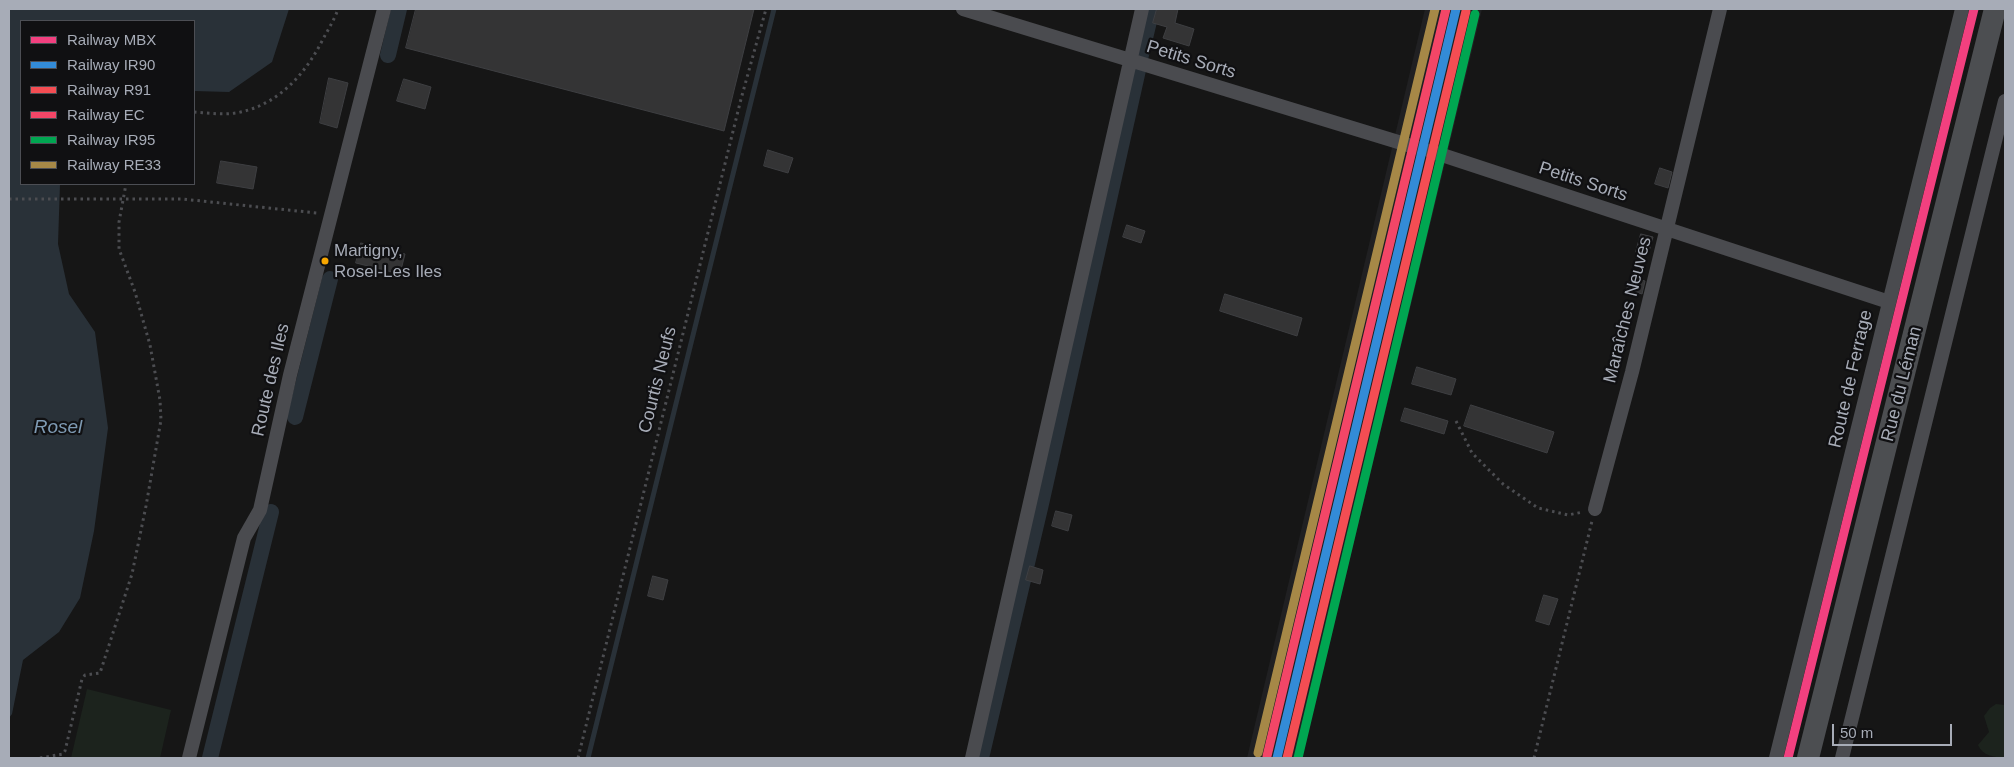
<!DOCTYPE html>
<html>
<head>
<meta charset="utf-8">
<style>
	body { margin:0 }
	#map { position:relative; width:2014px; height:767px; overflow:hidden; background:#161616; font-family:Arial,sans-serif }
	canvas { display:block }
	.frame { position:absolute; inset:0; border:10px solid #a7acb7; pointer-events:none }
	.legend { position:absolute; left:20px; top:20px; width:175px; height:165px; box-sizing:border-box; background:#101012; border:1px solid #4c4e54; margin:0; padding:6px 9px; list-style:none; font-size:15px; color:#a7acb7 }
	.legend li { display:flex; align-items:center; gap:10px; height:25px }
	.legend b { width:25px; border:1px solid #4c4e54 }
	.scale { position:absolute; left:1832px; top:724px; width:120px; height:22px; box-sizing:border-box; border:2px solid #a7acb7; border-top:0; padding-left:6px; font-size:15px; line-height:18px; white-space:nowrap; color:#a7acb7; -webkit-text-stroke:4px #101012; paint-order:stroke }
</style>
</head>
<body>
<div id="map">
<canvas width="2014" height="767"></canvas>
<div class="frame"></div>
<ul class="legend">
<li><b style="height:6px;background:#f2407f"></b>Railway MBX</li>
<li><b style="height:6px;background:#338bd7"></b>Railway IR90</li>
<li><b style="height:6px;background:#f44d53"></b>Railway R91</li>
<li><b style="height:6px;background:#f34667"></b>Railway EC</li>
<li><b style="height:6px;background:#00a651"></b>Railway IR95</li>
<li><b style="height:6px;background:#a68847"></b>Railway RE33</li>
</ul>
<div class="scale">50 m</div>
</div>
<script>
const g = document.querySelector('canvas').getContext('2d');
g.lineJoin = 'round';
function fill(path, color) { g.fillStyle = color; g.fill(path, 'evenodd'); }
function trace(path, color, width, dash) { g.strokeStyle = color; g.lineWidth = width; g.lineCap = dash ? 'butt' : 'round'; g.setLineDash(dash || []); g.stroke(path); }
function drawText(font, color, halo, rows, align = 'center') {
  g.font = font + ' Arial,sans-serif'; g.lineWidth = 4.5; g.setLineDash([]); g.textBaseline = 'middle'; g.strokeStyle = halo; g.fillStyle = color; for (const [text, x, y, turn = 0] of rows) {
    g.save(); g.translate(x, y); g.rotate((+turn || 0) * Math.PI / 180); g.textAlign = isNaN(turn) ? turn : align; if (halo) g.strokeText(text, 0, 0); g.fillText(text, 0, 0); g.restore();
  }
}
fill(new Path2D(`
	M1425 9H1482L1302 758H1247Z`), '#202022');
fill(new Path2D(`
	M87 689 171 710 160 758H71Z
	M1996 704 2005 705V758C1993 757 1983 756 1978 745L1989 732 1984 716 1990 708Z`), '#1c231d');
fill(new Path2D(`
	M9 9H289L272 62 229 92 194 91V21H21V184H60L58 244 69 294 95 332 108 428 94 531 80 598 59 632 23 660 12 714 9 718Z`), '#293138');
trace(new Path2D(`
	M588 758 774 9`), '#293138', 5);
trace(new Path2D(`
	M388 55 399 9
	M1140 59 1152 9
	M295 417 330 279
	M210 758 271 512
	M981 758 1041 504 1138 70`), '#293138', 16);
const building = new Path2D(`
	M416 9H754L724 131 406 48Z
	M1157 9H1178L1175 23 1194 29 1189 46 1163 38 1167 27 1153 23Z
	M329 78 348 83 337 128 320 123Z
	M404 79 431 87 425 109 397 101Z
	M768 150 793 158 788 173 764 166Z
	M221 161 257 167 253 189 217 183Z
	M1660 168 1672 172 1668 188 1655 184Z
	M1127 225 1145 231 1141 243 1123 237Z
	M1641 234 1653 237 1648 255 1636 252Z
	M361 243 405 254 400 274 356 263Z
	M1632 277 1645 281 1642 294 1627 289Z
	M1225 294 1302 318 1297 336 1220 311Z
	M1417 367 1456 379 1451 395 1412 384Z
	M1471 405 1554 432 1547 453 1464 426Z
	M1405 408 1448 421 1444 434 1401 421Z
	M1056 511 1072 515 1068 531 1052 526Z
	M1030 566 1043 570 1040 584 1026 580Z
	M653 576 668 580 663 600 648 596Z
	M1544 595 1558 599 1549 625 1536 621Z`);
fill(building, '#343435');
trace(building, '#3e3f42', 1);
trace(new Path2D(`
	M1408 145 1430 151`), '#333436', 14, [14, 7]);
trace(new Path2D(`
	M194 112C208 113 222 115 236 113 276 106 303 77 321 43 327 31 334 21 338 9
	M9 199H182L317 213
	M1456 421 1472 453 1503 484 1538 508 1568 515 1583 512
	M40 758 63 754 65 751 82 679 85 675 100 673 132 574 146 506 161 420 160 400 150 345 135 292 119 249V222L126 184
	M578 758 741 99 766 9
	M1534 758 1592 521`), '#4c4d51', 3, [2.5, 4]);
trace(new Path2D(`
	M963 9 1408 145
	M1430 151 1889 302
	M1595 509 1632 372 1720 9
	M189 758 244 538 260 510 290 375 384 9
	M972 758 1142 9
	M1776 758 1962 9
	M1842 758 2005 101`), '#4a4b4f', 14);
trace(new Path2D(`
	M1808 758 1995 9`), '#4c4e51', 22);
trace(new Path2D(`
	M1788 758 1974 9`), '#f2407f', 9);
trace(new Path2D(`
	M1277 758 1456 9`), '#338bd7', 9);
trace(new Path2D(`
	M1287 758 1466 11`), '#f44d53', 9);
trace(new Path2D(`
	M1267 756 1446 9`), '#f34667', 9);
trace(new Path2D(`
	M1298 758 1475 14`), '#00a651', 9);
trace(new Path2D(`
	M1258 753 1435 9`), '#a68847', 9);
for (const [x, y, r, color] of [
	[325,261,4.5,"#f7a600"]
]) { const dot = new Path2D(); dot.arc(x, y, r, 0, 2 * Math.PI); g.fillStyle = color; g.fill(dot); trace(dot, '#101012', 2); }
drawText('17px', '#a7acb7', '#101012', [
	["Martigny,",334,251],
	["Rosel-Les Iles",334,272]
], 'left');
drawText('18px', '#a7acb7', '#101012', [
	["Petits Sorts",1191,60,17],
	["Petits Sorts",1583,182,18],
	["Maraîches Neuves",1628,310,-76],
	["Route de Ferrage",1851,379,-77],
	["Route des Iles",271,380,-77],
	["Courtis Neufs",658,380,-76],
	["Rue du Léman",1902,384,-76]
]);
drawText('italic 19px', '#7e9ab3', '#101012', [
	["Rosel",58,428]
]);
</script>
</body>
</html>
